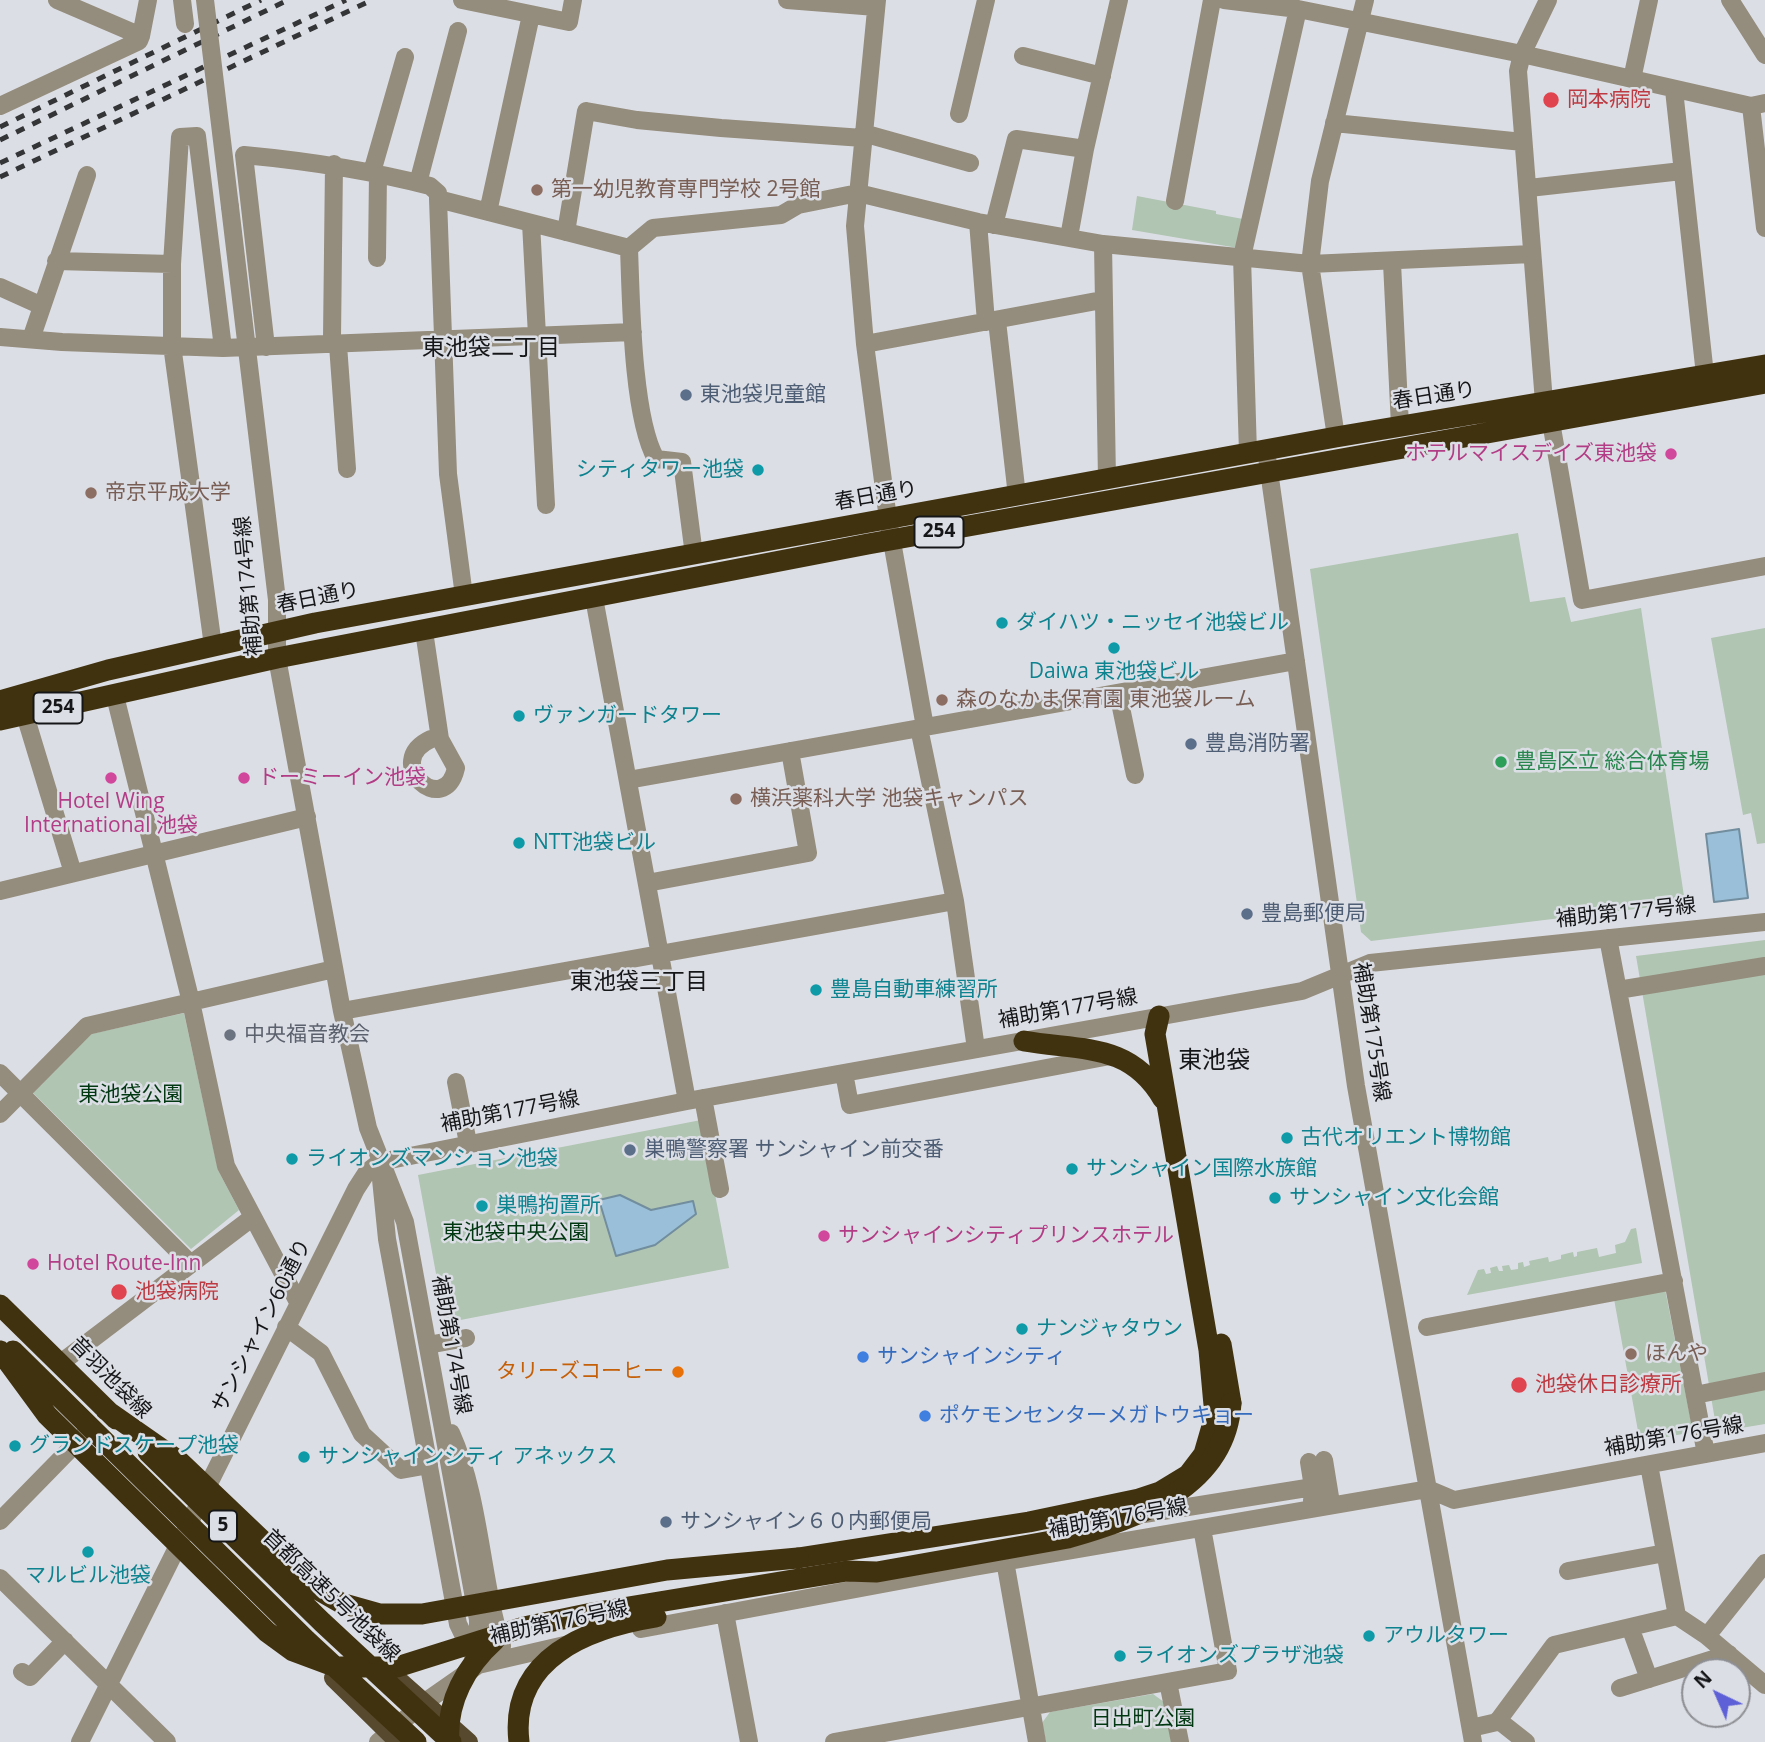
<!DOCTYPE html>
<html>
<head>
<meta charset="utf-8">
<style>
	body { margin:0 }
	#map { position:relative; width:1765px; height:1742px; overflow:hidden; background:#dcdee5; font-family:"Open Sans",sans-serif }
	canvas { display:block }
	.north { position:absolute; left:1681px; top:1658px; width:70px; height:70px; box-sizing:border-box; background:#dcdee5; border:2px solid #8c8e93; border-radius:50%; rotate:316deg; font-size:19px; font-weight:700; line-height:28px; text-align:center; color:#151618 }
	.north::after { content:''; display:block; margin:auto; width:24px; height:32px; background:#5e60d8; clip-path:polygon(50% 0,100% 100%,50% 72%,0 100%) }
</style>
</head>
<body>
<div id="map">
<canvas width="1765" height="1742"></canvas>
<div class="north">N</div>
</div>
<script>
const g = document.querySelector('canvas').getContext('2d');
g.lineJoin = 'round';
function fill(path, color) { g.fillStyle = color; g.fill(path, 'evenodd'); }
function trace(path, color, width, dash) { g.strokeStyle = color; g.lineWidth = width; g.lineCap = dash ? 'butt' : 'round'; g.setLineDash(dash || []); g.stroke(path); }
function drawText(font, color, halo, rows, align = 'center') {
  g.font = font + ' "Open Sans","Noto Sans JP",sans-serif'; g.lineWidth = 5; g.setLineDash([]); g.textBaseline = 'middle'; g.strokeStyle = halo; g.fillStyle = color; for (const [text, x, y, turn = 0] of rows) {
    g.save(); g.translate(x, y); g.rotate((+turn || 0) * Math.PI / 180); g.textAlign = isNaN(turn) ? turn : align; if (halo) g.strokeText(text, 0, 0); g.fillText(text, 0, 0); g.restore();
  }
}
fill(new Path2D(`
	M1137 196 1216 211V214L1243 219 1238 248 1132 230Z
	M1518 533 1530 602 1565 597 1571 622 1641 608 1685 903 1371 941 1361 932 1310 569Z
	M1765 628V843L1757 844 1751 813 1743 815 1711 638Z
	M1765 940V1424L1717 1432 1636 956Z
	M184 1013 218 1170 239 1210 191 1249 33 1093 91 1034Z
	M701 1120 729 1268 445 1323 418 1175Z
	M1636 1228 1642 1263 1467 1295 1478 1270 1484 1269 1486 1274 1491 1273 1490 1268 1497 1266 1499 1271H1503L1502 1266 1509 1265 1511 1270 1518 1269V1263L1523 1262 1524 1267 1530 1265 1529 1261 1548 1257 1549 1262 1561 1259V1255L1573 1252 1574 1257 1577 1256V1252L1597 1248 1599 1257 1616 1253 1615 1245 1625 1242 1631 1229Z
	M1665 1289 1693 1432 1640 1442 1614 1299Z
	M1153 1694 1164 1702 1172 1742H1046L1042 1723 1050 1712Z`), '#b0c5b2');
const water = new Path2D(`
	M1739 829 1748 898 1714 902 1706 834Z
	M620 1195 651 1210 693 1201 696 1214 655 1245 616 1256 599 1200Z`);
fill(water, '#99c0d8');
trace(water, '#718d9e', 2);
trace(new Path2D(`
	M57 0 141 36 148 0
	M182 0 185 24
	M462 0 569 22 573 0
	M787 0 876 7
	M877 0 855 226 865 344 888 519 925 727
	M1224 0 1298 9 1522 54 1751 106 1765 103
	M1730 0 1765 55
	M1023 56 1102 76
	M1632 79 1649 0
	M1674 90 1705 375
	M0 106 139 41 141 36
	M1751 106 1765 228
	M959 114 986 0
	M1334 123 1523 142
	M863 133 970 163
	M334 164 332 338 338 345 347 469
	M372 172 405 57
	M418 183 458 31
	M1529 188 1682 171
	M438 199 448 474 464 596
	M1175 201 1212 0
	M230 207 277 600V658L342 1011 368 1128 405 1222 478 1620V1654
	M488 212 531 15
	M978 222 986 322
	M531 223 546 505
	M994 225 1016 139 1085 149
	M566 232 586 111 637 120 721 128 863 138
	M1069 237 1085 149 1119 0
	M1103 244 1107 480
	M629 248C631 299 632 417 656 459L682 462 694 555
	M377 258 378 173
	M56 261 172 264
	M1392 263 1400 426
	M0 287 42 306
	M997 321 1017 496
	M0 337 62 342 223 348
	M31 339 87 175
	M865 344 1102 300
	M266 347 244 155C308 161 368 170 430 186L438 193V199L629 248 653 228 781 215 798 205 858 193 978 222 1103 244 1310 264 1532 254
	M1544 402 1518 71 1522 54 1548 0
	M1551 422 1582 600 1765 566
	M1336 437 1310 264 1320 181 1365 0
	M1266 450 1356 1086 1473 1742
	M1248 453 1242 257 1298 9
	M594 598 687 1101
	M424 631 440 739 456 768C444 820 381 762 431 739
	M213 646 172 345V264L180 137 197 136 223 348 633 332
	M1118 693 1135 775
	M115 696 191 1002 226 1166 298 1302
	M28 725 73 873
	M919 728 955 901 976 1049
	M628 780 1296 661
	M647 883 808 853 790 751
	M0 891 307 817
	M1608 938 1706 1454
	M1618 990 1765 966
	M342 1011 955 901
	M0 1073 191 1264
	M844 1073 850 1105 1110 1056
	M456 1082 468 1143
	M703 1098 720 1189
	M0 1114 87 1026 334 969
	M381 1179 387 1239 458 1624 473 1655
	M286 1327 321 1353 362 1434 401 1470 429 1465
	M1427 1327 1674 1281
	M428 1345 466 1338
	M62 1362 253 1217
	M1695 1395 1765 1381
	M451 1433C481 1500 480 1576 502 1646
	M1312 1500 1330 1497 1324 1460
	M1144 1514 1313 1487 1309 1462
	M0 1521 85 1434
	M1005 1561 1037 1742
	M1568 1571 1665 1553
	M0 1578 167 1742
	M725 1613 749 1742
	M1677 1616 1707 1636 1765 1685
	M1630 1627 1649 1679
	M641 1629 974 1567 1428 1489 1454 1500 1765 1443
	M1707 1636 1765 1563
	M22 1672 30 1677 65 1641
	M1168 1682 1180 1742
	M1620 1688 1729 1654
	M1498 1720 1526 1742
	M1471 1728 1497 1722 1554 1645 1677 1616 1649 1465
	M80 1742 356 1189 367 1172 380 1162 687 1101 1302 991 1370 963 1765 922
	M378 1742 425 1702 478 1665 569 1644
	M834 1742 1228 1671 1202 1528`), '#948c7c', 18);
trace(new Path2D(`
	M390 1672 469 1742
	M333 1678 398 1742`), '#57492d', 18);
trace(new Path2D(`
	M0 701 108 670 315 623 1336 437 1765 365
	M0 720 277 658 868 544 1765 383
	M1024 1041C1081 1051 1130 1042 1163 1099
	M1221 1344 1231 1403
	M798 1558 1029 1522 1139 1499 1160 1492 1188 1475 1204 1454 1215 1416 1209 1350 1155 1034 1159 1016`), '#41320f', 21);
trace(new Path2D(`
	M0 127 261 0
	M0 140 288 0
	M0 163 346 0
	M0 177 372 0`), '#333537', 5, [9, 9]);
trace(new Path2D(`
	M205 0 230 207`), '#948c7c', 18);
trace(new Path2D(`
	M0 1305 116 1419
	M0 1351 47 1415 267 1632 293 1651 336 1667H397L524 1627 592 1613 847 1571 877 1572 1068 1538C1137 1518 1226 1488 1231 1403
	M13 1351 306 1640 416 1742
	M106 1410 179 1461 308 1584 341 1603 380 1614H422L667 1570 798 1558
	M148 1452 322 1622 451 1742
	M449 1742C446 1702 466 1666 495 1640
	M519 1742C509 1658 588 1628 656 1617`), '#41320f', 21);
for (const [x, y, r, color] of [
	[1551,100,9,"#e0444e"],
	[537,190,7,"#8d6e63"],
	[686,395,7,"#5c6f8a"],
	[1671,454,7,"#d1479c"],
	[758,470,7,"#0f9aa8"],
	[91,493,7,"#8d6e63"],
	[1002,623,7,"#0f9aa8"],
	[1114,648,7,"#0f9aa8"],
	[942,700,7,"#8d6e63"],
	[519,716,7,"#0f9aa8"],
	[1191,744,7,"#5c6f8a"],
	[1501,762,7,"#2e9e5b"],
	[111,778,7,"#d1479c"],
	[244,778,7,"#d1479c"],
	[736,799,7,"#8d6e63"],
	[519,843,7,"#0f9aa8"],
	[1247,914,7,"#5c6f8a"],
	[816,990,7,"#0f9aa8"],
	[230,1035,7,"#6b7280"],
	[1287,1138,7,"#0f9aa8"],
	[630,1150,7,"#5c6f8a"],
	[292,1159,7,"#0f9aa8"],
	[1072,1169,7,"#0f9aa8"],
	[1275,1198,7,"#0f9aa8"],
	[482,1206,7,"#0f9aa8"],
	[824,1236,7,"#d1479c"],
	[33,1264,7,"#d1479c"],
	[119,1292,9,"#e0444e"],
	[1022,1329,7,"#0f9aa8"],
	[1631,1354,7,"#8d6e63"],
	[863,1357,7,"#3f7fe0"],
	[678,1372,7,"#e8710a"],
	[1519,1385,9,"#e0444e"],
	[925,1416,7,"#3f7fe0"],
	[15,1446,7,"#0f9aa8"],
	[304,1457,7,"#0f9aa8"],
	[666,1522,7,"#5c6f8a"],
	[88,1552,7,"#0f9aa8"],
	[1369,1636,7,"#0f9aa8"],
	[1120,1656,7,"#0f9aa8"]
]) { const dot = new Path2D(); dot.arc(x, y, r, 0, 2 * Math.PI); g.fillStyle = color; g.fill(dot); trace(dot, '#dcdee5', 2.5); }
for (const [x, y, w] of [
	[939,532,49],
	[58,708,49],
	[223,1526,28]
]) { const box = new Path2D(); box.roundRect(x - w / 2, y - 15.5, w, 31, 5); g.fillStyle = '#dcdee5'; g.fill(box); trace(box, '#151618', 2); }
drawText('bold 19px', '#151618', null, [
	["254",939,532],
	["254",58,708],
	["5",223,1526]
]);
drawText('21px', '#be3a42', '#dcdee5', [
	["岡本病院",1567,100],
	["池袋病院",135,1292],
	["池袋休日診療所",1535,1385]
], 'left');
drawText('21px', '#785e54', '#dcdee5', [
	["第一幼児教育専門学校 2号館",551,190],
	["帝京平成大学",105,493],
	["森のなかま保育園 東池袋ルーム",956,700],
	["横浜薬科大学 池袋キャンパス",750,799],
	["ほんや",1645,1354]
], 'left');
drawText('21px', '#4e5e75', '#dcdee5', [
	["東池袋児童館",700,395],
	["豊島消防署",1205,744],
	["豊島郵便局",1261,914],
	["巣鴨警察署 サンシャイン前交番",644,1150],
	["サンシャイン６０内郵便局",680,1522]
], 'left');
drawText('21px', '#151618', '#dcdee5', [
	["春日通り",1434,396,-9],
	["春日通り",876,496,-10],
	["補助第174号線",249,586,-95],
	["春日通り",318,598,-11],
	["補助第177号線",1626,913,-6],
	["補助第177号線",1068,1009,-10],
	["補助第175号線",1371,1032,81],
	["補助第177号線",510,1112,-11],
	["サンシャイン60通り",262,1326,-63],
	["補助第174号線",451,1345,80],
	["音羽池袋線",110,1378,45],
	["補助第176号線",1674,1437,-10],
	["補助第176号線",1118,1519,-10],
	["首都高速5号池袋線",331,1596,44],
	["補助第176号線",559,1623,-12]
]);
drawText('21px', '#b23c85', '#dcdee5', [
	["ホテルマイスデイズ東池袋",1657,454,"right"],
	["ドーミーイン池袋",258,778],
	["Hotel Wing",111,802,"center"],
	["International 池袋",111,826,"center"],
	["サンシャインシティプリンスホテル",838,1236],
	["Hotel Route-Inn",47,1264]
], 'left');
drawText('21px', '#0d838f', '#dcdee5', [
	["シティタワー池袋",744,470,"right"],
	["ダイハツ・ニッセイ池袋ビル",1016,623],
	["Daiwa 東池袋ビル",1114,672,"center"],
	["ヴァンガードタワー",533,716],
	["NTT池袋ビル",533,843],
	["豊島自動車練習所",830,990],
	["古代オリエント博物館",1301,1138],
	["ライオンズマンション池袋",306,1159],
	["サンシャイン国際水族館",1086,1169],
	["サンシャイン文化会館",1289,1198],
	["巣鴨拘置所",496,1206],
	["ナンジャタウン",1036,1329],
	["グランドスケープ池袋",29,1446],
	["サンシャインシティ アネックス",318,1457],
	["マルビル池袋",88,1576,"center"],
	["アウルタワー",1383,1636],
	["ライオンズプラザ池袋",1134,1656]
], 'left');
drawText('21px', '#27864d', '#dcdee5', [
	["豊島区立 総合体育場",1515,762]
], 'left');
drawText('21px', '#5b616d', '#dcdee5', [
	["中央福音教会",244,1035]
], 'left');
drawText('21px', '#013711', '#dcdee5', [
	["東池袋公園",131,1095],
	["東池袋中央公園",516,1233],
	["日出町公園",1143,1719]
]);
drawText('21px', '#366cbe', '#dcdee5', [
	["サンシャインシティ",877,1357],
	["ポケモンセンターメガトウキョー",939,1416]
], 'left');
drawText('21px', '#c56008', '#dcdee5', [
	["タリーズコーヒー",664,1372]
], 'right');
drawText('23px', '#151618', '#dcdee5', [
	["東池袋二丁目",491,348],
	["東池袋三丁目",639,982]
]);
drawText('24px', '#151618', '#dcdee5', [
	["東池袋",1214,1061]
]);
</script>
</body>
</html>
